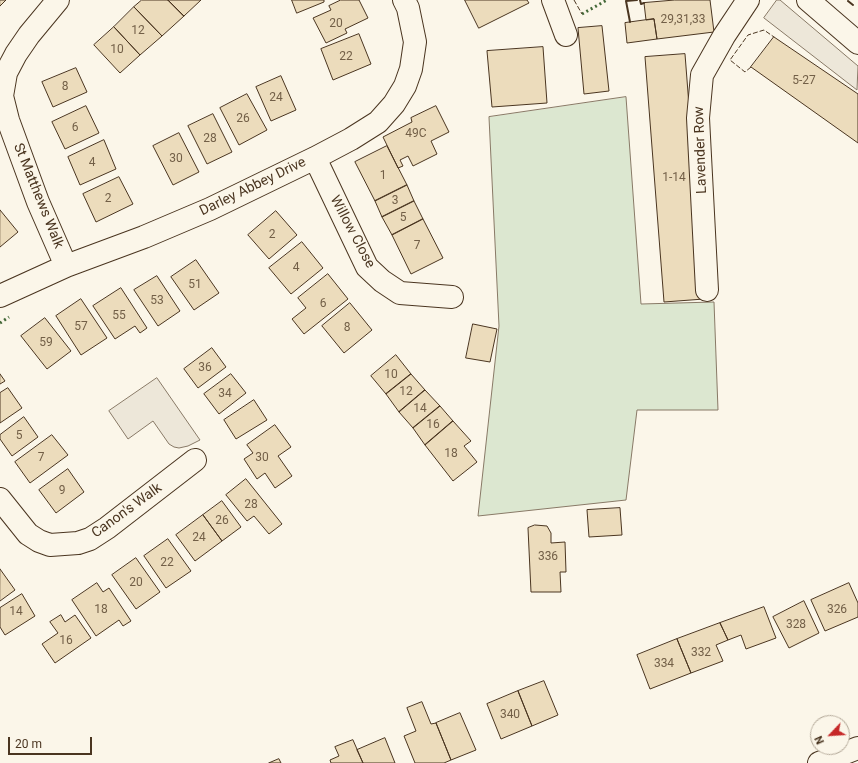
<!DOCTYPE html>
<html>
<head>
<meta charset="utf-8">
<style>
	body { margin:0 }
	#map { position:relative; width:858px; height:763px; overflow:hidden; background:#fbf6e9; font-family:Roboto,sans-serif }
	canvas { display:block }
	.north { position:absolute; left:810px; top:715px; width:40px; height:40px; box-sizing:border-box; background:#fbf6e9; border:1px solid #b4a999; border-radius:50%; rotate:245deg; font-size:11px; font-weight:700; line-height:16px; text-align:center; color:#4a3520 }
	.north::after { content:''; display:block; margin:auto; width:14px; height:18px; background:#c62828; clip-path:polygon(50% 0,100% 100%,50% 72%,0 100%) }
	.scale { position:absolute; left:8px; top:737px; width:84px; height:18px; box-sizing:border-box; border:2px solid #4a3520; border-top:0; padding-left:5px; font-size:12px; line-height:14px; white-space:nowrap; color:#4a3520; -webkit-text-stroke:3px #fbf6e9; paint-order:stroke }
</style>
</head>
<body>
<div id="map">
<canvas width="858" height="763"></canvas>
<div class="north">N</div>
<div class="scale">20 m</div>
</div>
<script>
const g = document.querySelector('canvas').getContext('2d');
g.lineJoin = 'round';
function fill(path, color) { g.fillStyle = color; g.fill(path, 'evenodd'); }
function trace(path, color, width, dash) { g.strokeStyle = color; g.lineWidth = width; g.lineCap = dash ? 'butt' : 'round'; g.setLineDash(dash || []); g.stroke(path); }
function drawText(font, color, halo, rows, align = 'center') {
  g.font = font + ' Roboto,sans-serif'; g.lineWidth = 3; g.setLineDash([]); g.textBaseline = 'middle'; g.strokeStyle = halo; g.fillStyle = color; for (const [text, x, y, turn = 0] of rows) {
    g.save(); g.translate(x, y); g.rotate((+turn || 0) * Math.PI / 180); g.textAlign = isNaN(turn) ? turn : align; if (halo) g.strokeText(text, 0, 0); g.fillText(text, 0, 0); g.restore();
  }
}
const green = new Path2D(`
	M626 97 641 304 714 302 718 410H637L626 500 478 516 499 326 489 117Z`);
fill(green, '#dce7d0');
trace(green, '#887966', 1);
const parking = new Path2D(`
	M777 0H780L858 66 857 90 764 18Z
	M157 378 200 440 188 446 179 448 174 447 169 444 153 421 128 439 109 411Z`);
fill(parking, '#ede7d9');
trace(parking, '#887966', 1);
const building = new Path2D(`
	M0 0H6L0 6Z
	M142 0H168L184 16 162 36 134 7Z
	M168 0H201L184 16Z
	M292 0H324V2L297 13Z
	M341 0H359L368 18 345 29 347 33 326 43 313 18 331 10 329 6Z
	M465 0H527L529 3 479 28Z
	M675 0H710L714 32 657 39 654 19 646 20 644 3Z
	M134 7 162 36 140 55 114 27Z
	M654 19 657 39 627 43 625 23Z
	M602 26 609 91 584 94 578 28Z
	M114 27 140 55 120 73 94 45Z
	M359 34 371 64 333 80 321 49Z
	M774 37 858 94V143L751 67Z
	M543 47 547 103 492 107 487 51Z
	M685 54 704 299 664 302 645 57Z
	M76 68 87 92 53 107 42 82Z
	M281 76 296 110 271 121 256 87Z
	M247 94 267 130 239 145 220 108Z
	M86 106 99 133 65 149 52 122Z
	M436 106 449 132 431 141 437 154 413 166 408 156 400 160 403 166 398 168 383 137 412 122 411 118Z
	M213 114 232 152 207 164 188 126Z
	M179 133 199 172 173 185 153 146Z
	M104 140 116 169 80 185 68 157Z
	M387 146 407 185 375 201 355 162Z
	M119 177 133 204 96 222 83 194Z
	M407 185 414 201 382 217 375 201Z
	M414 201 423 219 392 235 382 217Z
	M0 210 18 232 0 247Z
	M276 211 297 235 269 259 248 235Z
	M423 219 443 258 411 274 392 235Z
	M302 242 323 268 291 294 269 268Z
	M196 260 219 293 194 310 171 277Z
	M328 274 348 299 304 334 292 319 306 308 298 298Z
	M157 276 180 311 158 326 134 290Z
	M121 288 147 328 140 333 135 326 115 339 93 306Z
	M81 299 107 338 81 355 56 316Z
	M350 303 372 330 344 353 322 326Z
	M45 318 71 351 47 369 21 336Z
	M473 324 497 329 490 362 466 358Z
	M212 348 226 367 198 388 184 369Z
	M396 355 411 374 386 394 371 376Z
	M0 374 5 381 0 384Z
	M231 374 246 393 219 414 204 394Z
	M411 374 425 390 399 412 386 394Z
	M8 388 22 408 0 423V393Z
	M425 390 440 406 413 428 399 412Z
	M254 400 267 420 236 439 224 420Z
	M440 406 453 421 425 445 413 428Z
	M24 417 38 437 12 456 0 439V435Z
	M453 421 471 441 464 446 477 462 453 481 425 445Z
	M275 425 291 447 278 456 292 476 275 488 265 473 257 479 244 459 253 453 247 445Z
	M52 435 68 455 30 483 15 462Z
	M68 469 84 492 56 513 39 490Z
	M246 479 282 524 269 534 254 516 247 521 226 495Z
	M222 501 241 527 222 541 203 515Z
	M620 508 622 535 589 537 587 510Z
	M203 515 222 541 195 561 176 535Z
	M535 525 547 526 551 533V543L565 542 566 572H560L561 592H531L528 528Z
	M168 539 191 571 166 588 144 556Z
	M136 558 160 592 136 609 112 575Z
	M0 569 15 590 0 601Z
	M97 583 103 592 109 588 131 621 123 626 119 620 96 636 72 600Z
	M849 583 858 603V617L825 631 811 600Z
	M22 594 35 616 5 635 0 627V608Z
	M804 601 819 633 789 648 773 617Z
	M764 607 776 638 746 649 741 635 728 640 720 623Z
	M61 615 65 622 75 615 91 638 55 663 42 644 58 633 50 622Z
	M720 623 728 640 716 645 723 661 691 673 677 639Z
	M677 639 691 673 650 689 637 655Z
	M544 681 558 715 532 726 518 691Z
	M518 691 532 726 501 739 487 704Z
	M422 702 431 724 436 723 451 760 444 763H415L404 736 416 731 407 708Z
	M460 713 476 750 451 760 436 723Z
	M385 738 395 763H363L357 750Z
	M353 740 363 763H331L330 760 339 756 335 747Z
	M279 759 281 763H269Z`);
fill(building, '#ecdcbc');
trace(building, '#4a3520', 1);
const street = new Path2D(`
	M58 0 29 35 16 54 6 73 2 96 8 120 38 202 66 266
	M553 0 566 35
	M315 158 367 267 382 281 400 293 452 297
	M707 290 698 118 702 75 724 36 748 0
	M0 296 66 266 144 237 210 209 315 158 351 139 378 122 394 104 405 86 411 69 415 42 408 8 404 0
	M0 499 28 534 39 541 50 545 78 543 90 539 107 528 195 460`);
const secondary = new Path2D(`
	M808 0 858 43`);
const primary = new Path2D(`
	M819 763 858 748`);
trace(street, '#4a3520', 24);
trace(secondary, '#4a3520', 24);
trace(primary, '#4a3520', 24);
trace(street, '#fbf6e9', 22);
trace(secondary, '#fbf6e9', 22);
trace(primary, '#fbf6e9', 22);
trace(new Path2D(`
	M582 14 607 0
	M0 323 9 317`), '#436837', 3, [2, 3]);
trace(new Path2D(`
	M574 0 582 14
	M751 67 745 72 730 60 748 35 764 30 774 37`), '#4a3520', 1, [5, 2]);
trace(new Path2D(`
	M640 0 641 4 644 3
	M848 1 853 5
	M630 22 626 1 637 0`), '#4a3520', 2);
drawText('12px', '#725f47', null, [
	["29,31,33",683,20],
	["20",336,24],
	["12",138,31],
	["10",117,50],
	["22",346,57],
	["5-27",804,81],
	["8",65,87],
	["24",276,98],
	["26",243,119],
	["6",75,128],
	["49C",416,134],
	["28",210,139],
	["30",176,159],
	["4",92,163],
	["1",383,176],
	["1-14",674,178],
	["2",108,199],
	["3",395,201],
	["5",403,218],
	["2",272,235],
	["7",417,246],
	["4",296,268],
	["51",195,285],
	["53",157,301],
	["6",323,304],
	["55",119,316],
	["57",81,327],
	["8",347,328],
	["59",46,343],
	["36",205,368],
	["10",391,375],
	["12",406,392],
	["34",225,394],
	["14",420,409],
	["16",433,425],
	["5",19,436],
	["18",451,454],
	["7",41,458],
	["30",262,458],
	["9",62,491],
	["28",251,505],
	["26",222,521],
	["24",199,538],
	["336",548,557],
	["22",167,563],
	["20",136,583],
	["18",101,610],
	["326",837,610],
	["14",16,612],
	["328",796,625],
	["16",66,641],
	["332",701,653],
	["334",664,664],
	["340",510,715]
]);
drawText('14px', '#4a3520', '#fbf6e9', [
	["Lavender Row",701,150,-92],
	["Darley Abbey Drive",253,187,-26],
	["St Matthews Walk",38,196,68],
	["Willow Close",352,232,62],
	["Canon's Walk",127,511,-36]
]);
</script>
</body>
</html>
